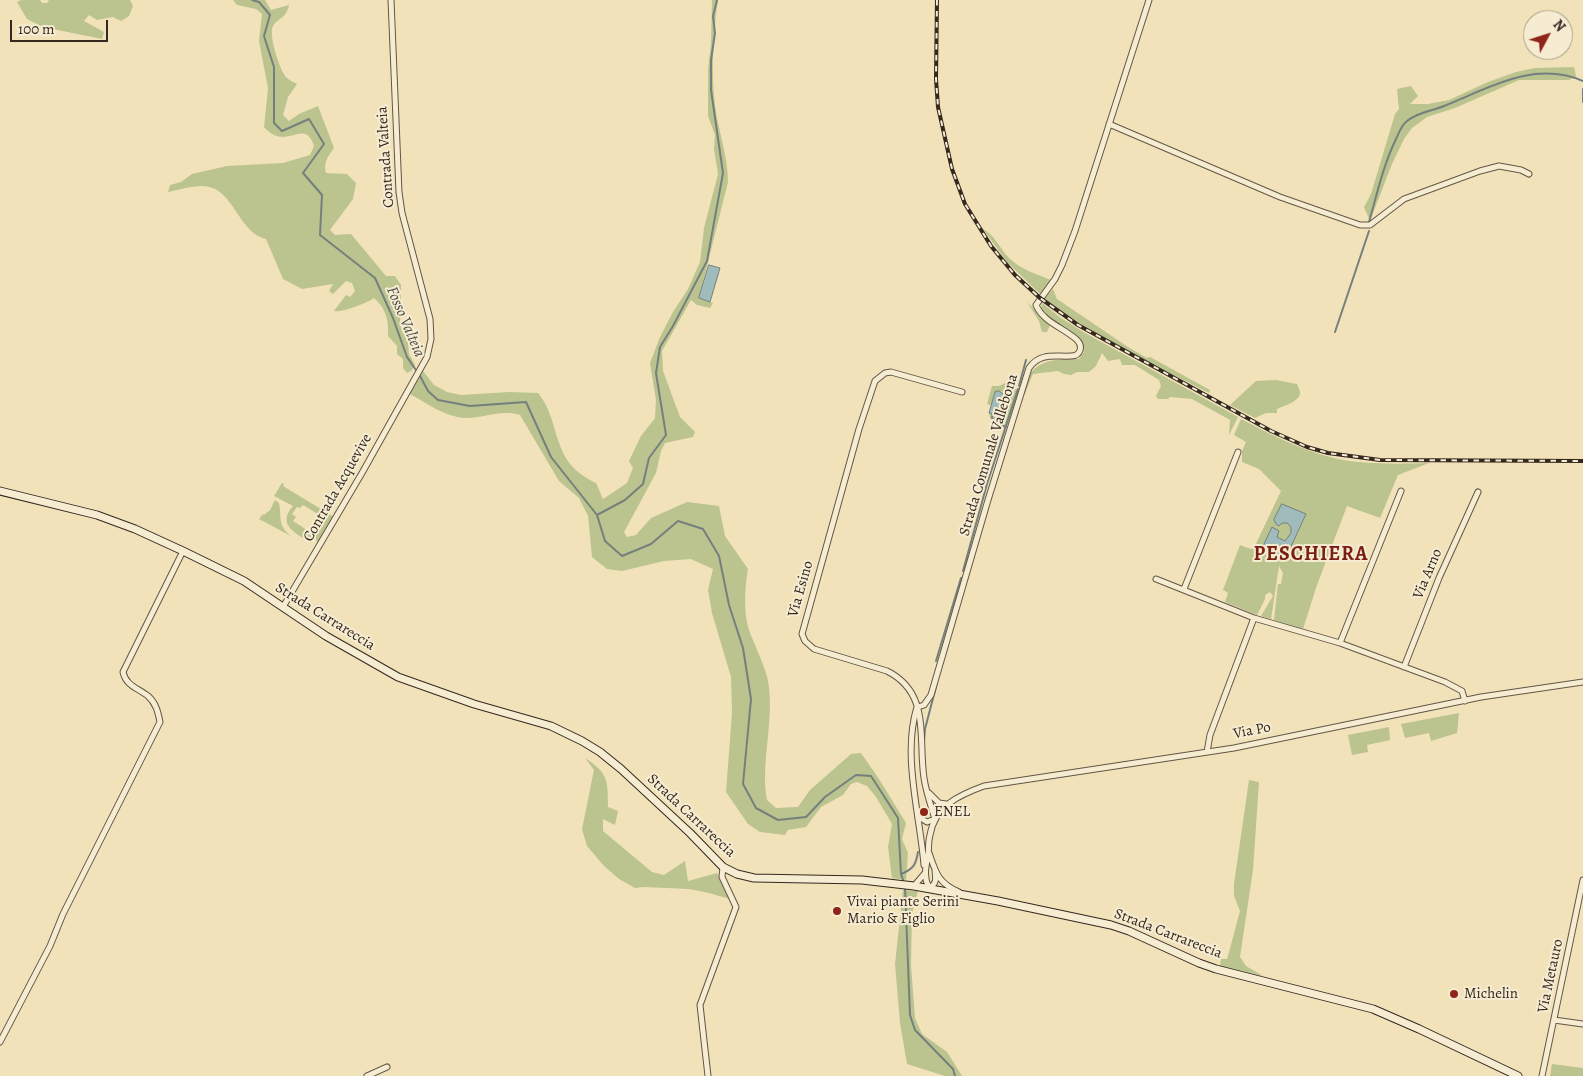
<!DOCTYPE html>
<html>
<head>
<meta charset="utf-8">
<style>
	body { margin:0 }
	#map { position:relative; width:1583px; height:1076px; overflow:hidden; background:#f1e2ba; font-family:Alegreya,serif }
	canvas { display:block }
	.north { position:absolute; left:1523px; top:10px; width:50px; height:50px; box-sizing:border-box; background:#f6ecd2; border:1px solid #a89e8a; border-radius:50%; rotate:50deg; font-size:14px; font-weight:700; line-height:20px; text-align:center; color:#34281f }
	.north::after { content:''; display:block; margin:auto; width:18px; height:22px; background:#8f2418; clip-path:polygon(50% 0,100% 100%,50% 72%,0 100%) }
	.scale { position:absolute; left:10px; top:20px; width:98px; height:22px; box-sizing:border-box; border:2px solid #34281f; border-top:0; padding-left:6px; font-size:15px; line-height:18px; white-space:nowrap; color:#34281f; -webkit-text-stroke:4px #f6ecd2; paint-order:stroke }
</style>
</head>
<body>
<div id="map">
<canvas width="1583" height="1076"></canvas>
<div class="north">N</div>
<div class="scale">100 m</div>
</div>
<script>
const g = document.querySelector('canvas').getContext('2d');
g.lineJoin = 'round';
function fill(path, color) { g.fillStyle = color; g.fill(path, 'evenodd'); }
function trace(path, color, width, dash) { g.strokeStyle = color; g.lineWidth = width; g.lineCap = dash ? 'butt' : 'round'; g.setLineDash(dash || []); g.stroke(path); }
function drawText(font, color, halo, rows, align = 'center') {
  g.font = font + ' Alegreya,serif'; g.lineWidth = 4; g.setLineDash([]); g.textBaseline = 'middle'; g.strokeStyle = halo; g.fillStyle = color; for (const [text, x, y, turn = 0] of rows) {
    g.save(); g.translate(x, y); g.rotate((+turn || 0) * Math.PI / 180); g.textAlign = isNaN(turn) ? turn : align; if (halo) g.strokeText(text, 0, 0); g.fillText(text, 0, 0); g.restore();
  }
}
fill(new Path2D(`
	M21 0H40L42 3H47L49 0H130L133 6 129 16 121 21 113 17 97 20 89 15 84 21 104 32 102 39 43 27 27 19 17 2Z
	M233 0H265L271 10 289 5C286 19 279 17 273 26 268 34 280 72 287 78 289 80 293 82 297 84L288 97 283 115 289 121 299 114 318 106 334 148C328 156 323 163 326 173L347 174 356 183 353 199 330 230 335 235 351 234 386 276H395L401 285 400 325 408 342 409 354 415 365 411 371 407 373 403 368V359L397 354V346L388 336C389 321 386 308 374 298 367 303 342 313 334 311L346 295 350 297 355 291 352 283 346 281 333 294 329 291 333 284 302 289 283 279 266 239C237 232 234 186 202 186 191 186 178 190 168 192L170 185 181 182 192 174 227 166 283 163 310 155 314 146C304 116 287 153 264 127L268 88 259 41 262 14 256 9 237 5Z
	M712 0H718C713 33 711 72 715 105 718 131 728 155 728 182L699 298 713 303 710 308 697 305 691 300 662 351 663 371 680 417 695 432 693 437 665 443 661 451 656 473 624 532 627 537 636 535 651 518 687 502 719 506 725 536 748 569C745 587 743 612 749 630 755 647 764 663 768 681 775 720 760 763 767 800L776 808 798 807 810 790 851 754 861 753 879 779 906 823 902 839 908 853 906 880 892 878 888 847 892 824 876 797 867 786 857 782 851 784 843 795 821 807 806 827 788 830 785 835 760 832 748 824 726 792 732 713 731 677 712 613 708 590 713 569 691 559 664 561 622 571 607 569 592 557 588 516 579 498 559 481 520 415C502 409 484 418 466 418 445 417 428 404 410 394L423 371 434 385 447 392 461 395 509 392 538 393C554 412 554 438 566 458 572 469 585 478 596 483L603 499 627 483 633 468 629 461 641 436 655 418 656 400 650 363 660 337 673 312 688 289 700 262 704 228 718 174 714 149 715 135 708 116V70L711 44Z
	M1574 67 1576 76 1569 80H1519L1455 108 1427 117 1412 128 1404 139 1392 164 1370 221 1364 207 1371 194 1395 114 1399 109 1397 89 1411 86 1418 96 1410 104H1428L1449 100 1488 82 1516 72 1535 68Z
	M983 229C995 235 1000 249 1009 258 1020 269 1036 274 1051 280L1040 294 1007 262Z
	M1053 289 1057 299 1128 347 1147 358 1150 357 1210 390 1209 393C1153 364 1094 336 1044 299Z
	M1027 302 1050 325 1047 332H1042L1039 321Z
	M1042 303 1061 318 1085 333 1238 417 1229 435 1230 420 1192 399 1170 397 1168 399H1158L1156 396 1161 386 1159 380 1135 365H1122L1120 359 1108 361 1102 353 1096 366 1089 372H1077L1071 375 1064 374 1058 371 1033 374 1024 396C1024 362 1052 358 1079 359L1084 352 1081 341 1046 315 1041 308Z
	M1276 380 1297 384C1297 384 1300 391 1300 392 1301 401 1284 406 1277 409V413H1266L1255 418 1230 405 1256 381Z
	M1005 383 1019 391 1006 428 990 418 989 413 1005 417 995 392 991 405 987 404 992 386H999Z
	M1241 419C1270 434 1299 449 1330 457 1358 465 1399 464 1429 463L1398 475 1380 518 1347 506 1317 585 1303 629 1274 620 1278 584H1281L1283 573 1279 566 1271 619 1261 616 1273 596 1270 592 1265 595V599L1257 615 1225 602 1228 593 1223 590 1240 545 1251 549 1254 548 1281 491 1259 469 1242 462V451L1246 442 1234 435Z
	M282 483 284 484 283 486 334 517 318 545 314 532 322 523 321 516 303 505 300 508 297 507 292 514 296 517 293 521 310 532 312 541 311 543C296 533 276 525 293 506L274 496Z
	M275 500 279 503C282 518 277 525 291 536L259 519 263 514 264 515 270 510Z
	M1459 713 1457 733 1431 741 1429 733 1405 738 1401 724Z
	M1389 727 1390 740 1367 745 1368 752 1352 755 1348 735Z
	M585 758C608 773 608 780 608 807L618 811 615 825 603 819V831L652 872 664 875 685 861 688 881 717 873 730 899 709 893 689 889 644 887 635 888 619 879 604 866 587 846 582 829 594 770Z
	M1249 780 1259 782 1253 870 1240 957 1246 966 1263 976 1220 966 1221 959H1227L1228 956 1240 911 1234 896V884Z
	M903 890 918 891 912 913 911 965 915 1018 922 1034 947 1052 962 1076H945L907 1064 900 1023 895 964Z
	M1552 1064 1583 1068V1076H1550Z`), '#bbc38f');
const water = new Path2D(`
	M709 265 720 268 710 302 699 298Z
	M999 391 1010 400 1005 417 989 413 995 392Z
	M1282 504 1306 514 1287 555 1284 554 1282 557 1262 548 1272 527 1279 531 1277 537 1285 541 1291 533V527L1287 523H1282L1279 526 1276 524 1274 520Z`);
fill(water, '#a0bbbb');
trace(water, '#75807d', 1);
trace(new Path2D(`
	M252 0 259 2 270 15 264 36 274 67V123L282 131 309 119 324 144 303 173 322 195 320 235 375 278 393 318 407 357 420 376 428 391 438 400 470 406 526 402 551 457 597 515
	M717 0 713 16 715 33 711 60V90L723 173 707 261 673 326 660 347 656 373 666 435 649 458 643 484 625 500 597 515 605 541 622 556 651 544 678 521 703 529 719 556 729 605 743 648 751 699 743 784 756 808 778 820 806 817 825 797 856 775 871 776 898 818 901 874 904 883
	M1583 89V102
	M1369 222C1377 194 1383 166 1396 139 1399 133 1401 126 1406 122 1415 113 1432 111 1444 106 1489 88 1534 60 1583 81
	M1335 332 1369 231
	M1019 386 1026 360
	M1005 397 1012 381
	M993 413 992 418 1005 427
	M963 571 987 484 1018 389
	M936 661 961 578
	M924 741 925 729 937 683
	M901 874C914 869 916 864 918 852
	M905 887 910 1015 915 1030 953 1069 955 1076`), '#75807d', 2);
const street = new Path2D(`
	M1109 124 1280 197 1360 225H1370L1404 199 1480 171 1499 166 1521 170 1529 174
	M1156 579 1254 618 1340 643 1445 682 1462 691 1465 701
	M1184 589 1238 452
	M283 607 362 473 427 357 431 339 430 319 402 213 399 192 391 0
	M1340 643 1401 491
	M1404 667 1439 578 1478 492
	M917 707C902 755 920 815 924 865
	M918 707 924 705 931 695 988 500 1029 368C1040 352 1055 357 1071 356 1081 356 1083 346 1077 340 1064 328 1043 322 1036 305L1055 279 1062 265 1075 231 1149 0
	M1207 752 1210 735 1254 618
	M929 793 939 803 946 804
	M919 817 927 822 935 819
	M935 819C931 806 926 792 924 778 918 738 931 693 887 671L814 649 805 641 802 634 859 429 875 381 885 373 891 372 962 392
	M929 853C936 873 938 883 959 892
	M935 871C936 878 937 884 929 888 923 876 926 867 928 855 929 848 928 842 930 835 935 806 959 795 984 786L1234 748 1481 697 1583 682
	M914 886 925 873
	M1554 1020 1583 1024
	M0 1042 50 946 63 914 160 722C158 712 156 703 148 696 138 688 126 686 123 672L183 551
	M367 1076 387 1067
	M708 1076 700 1005 736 907 722 877 723 867
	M1542 1076 1583 880`);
const secondary = new Path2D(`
	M0 491 97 515 135 529 183 551 244 581 326 636 398 677 474 704 551 726 582 741 600 752 621 769 690 833 723 867 737 874 754 878 862 880 914 886 998 901 1111 925 1129 931 1199 963 1216 969 1373 1009 1419 1029 1518 1076`);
trace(street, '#635646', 7);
trace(secondary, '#34281f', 9);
trace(street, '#f6ecd2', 5);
trace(secondary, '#f6ecd2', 7);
const rail = new Path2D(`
	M937 0 936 79 938 107 952 169 965 204 991 246 1015 275 1040 298 1078 325 1271 431 1307 447 1328 453 1380 460 1583 461`);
trace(rail, '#34281f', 4);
trace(rail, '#f6ecd2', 2, [5.5]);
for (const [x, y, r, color] of [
	[924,812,5,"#8f2418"],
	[837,911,5,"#8f2418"],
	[1454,994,5,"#8f2418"]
]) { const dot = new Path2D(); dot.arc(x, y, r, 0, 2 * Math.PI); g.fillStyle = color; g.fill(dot); trace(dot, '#f6ecd2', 2); }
drawText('15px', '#34281f', '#f6ecd2', [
	["Contrada Valteia",386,157,-94],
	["Strada Comunale Vallebona",989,455,-73],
	["Contrada Acquevive",338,488,-60],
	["Via Arno",1428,574,-67],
	["Via Esino",801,589,-74],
	["Strada Carrareccia",325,617,32],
	["Via Po",1252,731,-11],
	["Strada Carrareccia",691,816,43],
	["Strada Carrareccia",1168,934,21],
	["Via Metauro",1551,976,-78]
]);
drawText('15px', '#34281f', '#f6ecd2', [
	["ENEL",934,812],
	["Vivai piante Serini",847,902],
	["Mario & Figlio",847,919],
	["Michelin",1464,994]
], 'left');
drawText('italic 16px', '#4f4d46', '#f6ecd2', [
	["Fosso Valteia",405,322,67]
]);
g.letterSpacing = '1px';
drawText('bold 20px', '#7a1f14', '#f6ecd2', [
	["PESCHIERA",1311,555]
]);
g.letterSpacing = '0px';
</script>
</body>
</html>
